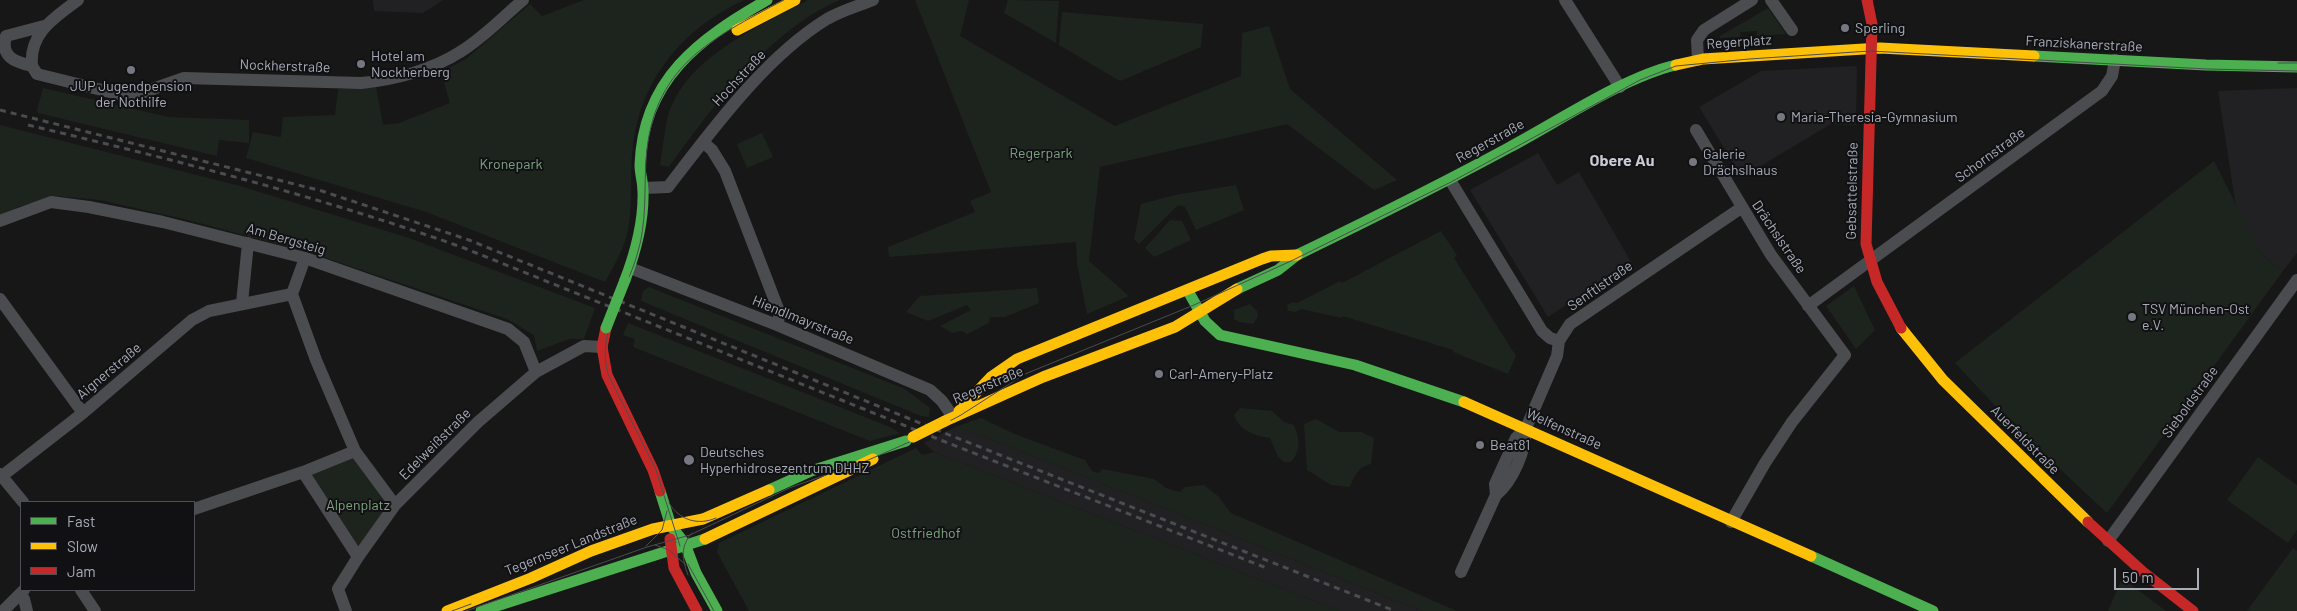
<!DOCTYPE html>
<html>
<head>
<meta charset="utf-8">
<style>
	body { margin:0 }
	#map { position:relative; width:2297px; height:611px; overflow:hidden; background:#171717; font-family:Barlow,sans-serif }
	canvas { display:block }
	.legend { position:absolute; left:20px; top:501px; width:175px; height:90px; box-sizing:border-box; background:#111113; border:1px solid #4d4f55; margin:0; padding:6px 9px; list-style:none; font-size:15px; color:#a8adb8 }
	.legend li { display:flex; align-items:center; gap:10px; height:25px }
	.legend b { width:25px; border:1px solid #4d4f55 }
	.scale { position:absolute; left:2114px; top:568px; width:85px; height:22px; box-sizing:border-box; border:2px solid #a8adb8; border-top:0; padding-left:6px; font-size:15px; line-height:18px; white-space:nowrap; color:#a8adb8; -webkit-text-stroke:4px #111113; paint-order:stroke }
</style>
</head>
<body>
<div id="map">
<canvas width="2297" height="611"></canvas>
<ul class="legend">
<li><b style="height:6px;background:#4caf50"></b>Fast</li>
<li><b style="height:6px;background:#ffc107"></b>Slow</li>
<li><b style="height:6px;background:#c62828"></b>Jam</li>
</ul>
<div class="scale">50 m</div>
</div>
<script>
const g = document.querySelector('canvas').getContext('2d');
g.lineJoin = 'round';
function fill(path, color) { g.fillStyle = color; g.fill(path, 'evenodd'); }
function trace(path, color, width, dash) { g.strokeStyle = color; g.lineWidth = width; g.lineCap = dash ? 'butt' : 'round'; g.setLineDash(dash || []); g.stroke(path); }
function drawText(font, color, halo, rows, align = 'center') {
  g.font = font + ' Barlow,sans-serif'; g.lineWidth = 4; g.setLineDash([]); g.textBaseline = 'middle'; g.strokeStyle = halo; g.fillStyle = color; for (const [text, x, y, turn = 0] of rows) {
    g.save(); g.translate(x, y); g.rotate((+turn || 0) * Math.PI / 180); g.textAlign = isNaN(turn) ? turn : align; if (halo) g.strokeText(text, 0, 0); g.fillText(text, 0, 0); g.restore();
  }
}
fill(new Path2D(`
	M373 0H443L423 13 374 11Z
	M1855 66 1857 68 1856 125 1831 124 1742 177 1699 107 1761 71Z
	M2297 88V253L2283 271 2261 254 2236 207 2218 91Z
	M1538 153 1557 185 1579 172 1631 262 1548 317 1470 190Z
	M955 427 985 437 1422 611H1340L934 452 924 443Z`), '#212123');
fill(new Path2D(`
	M584 0H744C680 30 637 83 632 155 630 178 633 217 626 238 621 254 613 268 605 282L426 212 246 158 253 132 281 137 283 117 335 115 338 89 376 87 383 125 399 123 450 103 441 72 466 59 530 4 542 16Z
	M808 0H840C772 28 711 108 669 167L660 165C662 151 664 135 667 120 683 57 757 29 808 0Z
	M915 0H969L960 36 1115 126 1241 76 1242 33 1269 26 1290 89 1397 180 1374 190 1287 124 1100 167 1089 261 1129 296 1087 314 1077 263 1076 242 889 257 888 247 975 212 970 201 991 192Z
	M1008 0 1059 1 1056 43 1004 13Z
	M1768 8 1786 34 1757 36V31L1740 32V37L1720 38V36Z
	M1062 12 1203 24 1201 47 1120 81 1059 45Z
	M43 88 168 117 249 120V143L219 140 217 156 38 113 37 110Z
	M0 125 240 186 409 238 595 308 584 339H569L537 351 534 335 507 319 311 253 188 220 100 200 55 196 18 207 0 217Z
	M762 133 773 157 747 168 737 144Z
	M2214 161 2261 254 2283 271 2107 513 2016 428 1955 363Z
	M1236 185 1244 210 1196 230 1185 207 1178 205 1139 244 1134 239 1141 204 1175 195Z
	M1170 220 1182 221 1191 240 1154 257 1145 248Z
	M1441 231 1457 255 1454 258 1516 356 1508 374 1453 352V350L1343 316 1342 318 1301 309 1296 312 1288 311 1287 305 1293 302 1297 303 1340 281 1342 283Z
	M1854 286 1875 330 1856 349 1826 306Z
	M649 287 905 389 930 408 929 417 921 416 641 301 643 291Z
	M1037 288 1039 303 1005 317H990L989 323 967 334 962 331 952 333 940 326 971 310 967 305 928 321 906 312 920 296Z
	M1250 304 1257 311 1258 317 1253 324 1239 322 1234 319V310Z
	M628 323 890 427 900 433 870 441 633 347 635 339 623 335Z
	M1240 408 1272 411 1284 422 1294 425C1300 440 1301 450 1291 462H1284L1278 457 1270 438C1253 435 1240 431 1234 415Z
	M981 418 1017 435 1085 460 1092 471 1099 473 1102 469 1154 479 1166 488 1180 492 1185 487 1204 485 1218 496 1231 513 1457 611H1422L985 437 955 427Z
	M1316 419 1339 432H1361L1374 438 1371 464C1358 467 1355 475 1350 487L1331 485 1307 470 1304 424Z
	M916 448 922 455 934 452 1340 611H749L717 552 719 543Z
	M355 455 392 506 355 551 307 476Z
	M2258 457 2297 485V530L2288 543 2227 500Z
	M2293 548 2297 551V611H2247Z
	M2122 578 2166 611H2108Z`), '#1d241e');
trace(new Path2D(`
	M78 0C54 18 29 33 32 66L37 74 130 97 184 78 361 83C394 80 432 70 460 52 483 38 503 17 523 0
	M1565 0 1620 87
	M1771 0 1792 30
	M1698 60 1697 40 1704 30 1752 0
	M32 66C15 62 0 57 6 36L44 26
	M1696 130 1771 255 1845 355 1792 422 1765 463 1731 522
	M703 142 712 150 725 171 780 314 777 325
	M1450 180 1542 331 1550 338 1559 341
	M643 188 668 187C712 130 765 57 827 19 841 11 858 6 873 0
	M0 221 51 202 89 207 163 222 305 258 508 329 524 342 536 372
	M305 258 292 294 316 360 355 451 395 505
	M630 268 777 325 930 390 942 401 953 417
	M0 299 83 413
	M242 303 248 243
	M1808 306 2102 91 2112 76 2115 60
	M355 451 303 472 358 557
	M0 474 23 502
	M2 476 83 413 192 320 209 311 292 294
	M1496 495 1495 484 1516 438 1526 428 1557 356 1559 341 1570 324 1741 208
	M194 509 303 472
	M2108 541 2297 280
	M1461 572 1496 495C1513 481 1526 450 1526 428
	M81 590 95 611
	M19 595 24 599 27 611
	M3 611 24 590
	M346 611 338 589 358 557 395 505 478 422 536 372 584 346 602 347`), '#4b4c50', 12);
trace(new Path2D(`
	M2034 56 2206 65 2297 67
	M625 280C636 251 644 222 643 191 643 182 640 174 640 165 643 79 699 39 767 0
	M1237 289 1278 270 1297 255C1369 220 1440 185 1510 147 1559 121 1624 77 1676 65
	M1188 291 1205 321 1220 335 1355 365 1464 402
	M769 490 811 471 906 441
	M660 491 671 526 685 544 696 573 717 611
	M1811 556 1933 611
	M481 611 705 539`), '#4caf50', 11);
trace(new Path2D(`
	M737 30 795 0
	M1676 65 1703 59 1880 48 2034 56
	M1901 328 1943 380 2088 522
	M1464 402 1811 556
	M959 411 991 377 1017 359 1262 259 1271 256 1297 255
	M945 421 1043 377 1175 327 1237 289
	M705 539 873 459
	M447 611 531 578 591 551 653 529 703 519 769 490`), '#ffc107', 11);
trace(new Path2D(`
	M1867 0 1872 24 1866 244 1877 282 1901 328
	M606 328 602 347 607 375 653 470 660 491
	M2088 522 2143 572 2193 611
	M670 539 674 568 697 611`), '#c62828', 11);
trace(new Path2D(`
	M2278 63H2297
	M669 503C679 520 698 526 716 518
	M655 545 669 550 686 565
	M646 546 662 530 667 511
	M680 546 656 470 608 374C596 332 626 294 637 255 647 223 644 193 646 160 652 67 710 39 784 0
	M688 564 714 611
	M688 575C682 559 680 546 692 533
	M452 611 471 604
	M466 611 647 547 690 535 789 488 866 461 914 440 961 415 1025 374 1194 305 1291 261 1451 182 1640 80 1676 66 1749 59 1870 51 2207 69 2297 71`), '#4b4c4f', 1);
trace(new Path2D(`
	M0 110 322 191 469 240 952 436 1395 611
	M28 125C175 160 322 197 464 248L943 441 1269 569`), '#4b4c4f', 3, [6, 5]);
trace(new Path2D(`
	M606 328 625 280`), '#4caf50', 11);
trace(new Path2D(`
	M913 437 945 421`), '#ffc107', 11);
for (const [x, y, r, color] of [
	[1845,28,5,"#757880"],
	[361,64,5,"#757880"],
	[131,70,5,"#757880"],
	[1781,117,5,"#757880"],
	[1693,162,5,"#757880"],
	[2132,317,5,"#757880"],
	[1159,374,5,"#757880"],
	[1480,445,5,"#757880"],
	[689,460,6,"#757880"]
]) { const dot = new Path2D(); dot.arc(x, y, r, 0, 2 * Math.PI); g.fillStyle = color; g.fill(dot); trace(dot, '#111113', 2); }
drawText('14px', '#a8adb8', '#111113', [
	["Sperling",1855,28],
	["Hotel am",371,56],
	["Nockherberg",371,72],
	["JUP Jugendpension",131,86,"center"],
	["der Nothilfe",131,102,"center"],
	["Maria-Theresia-Gymnasium",1791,117],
	["Galerie",1703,154],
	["Drächslhaus",1703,170],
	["TSV München-Ost",2142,309],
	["e.V.",2142,325],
	["Carl-Amery-Platz",1169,374],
	["Beat81",1490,445],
	["Deutsches",700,452],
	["Hyperhidrosezentrum DHHZ",700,468]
], 'left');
drawText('14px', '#a8adb8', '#111113', [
	["Regerplatz",1739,42,-4],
	["Franziskanerstraße",2084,44,3],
	["Nockherstraße",285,66,2],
	["Hochstraße",739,78,-47],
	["Regerstraße",1490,141,-29],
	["Schornstraße",1990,155,-36],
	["Gebsattelstraße",1852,191,-89],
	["Drächslstraße",1779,237,56],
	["Am Bergsteig",286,239,16],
	["Senftlstraße",1600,286,-35],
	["Hiendlmayrstraße",803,320,22],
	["Aignerstraße",109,371,-40],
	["Regerstraße",988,385,-23],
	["Sieboldstraße",2190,402,-54],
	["Welfenstraße",1564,429,24],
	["Auerfeldstraße",2025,440,45],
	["Edelweißstraße",435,444,-45],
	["Tegernseer Landstraße",571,545,-22]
]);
drawText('14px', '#7fa381', '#111113', [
	["Regerpark",1041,153],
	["Kronepark",511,164],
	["Alpenplatz",358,505],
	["Ostfriedhof",926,533]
]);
drawText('bold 16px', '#c9ccd4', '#111113', [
	["Obere Au",1622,161]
]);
</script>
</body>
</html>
